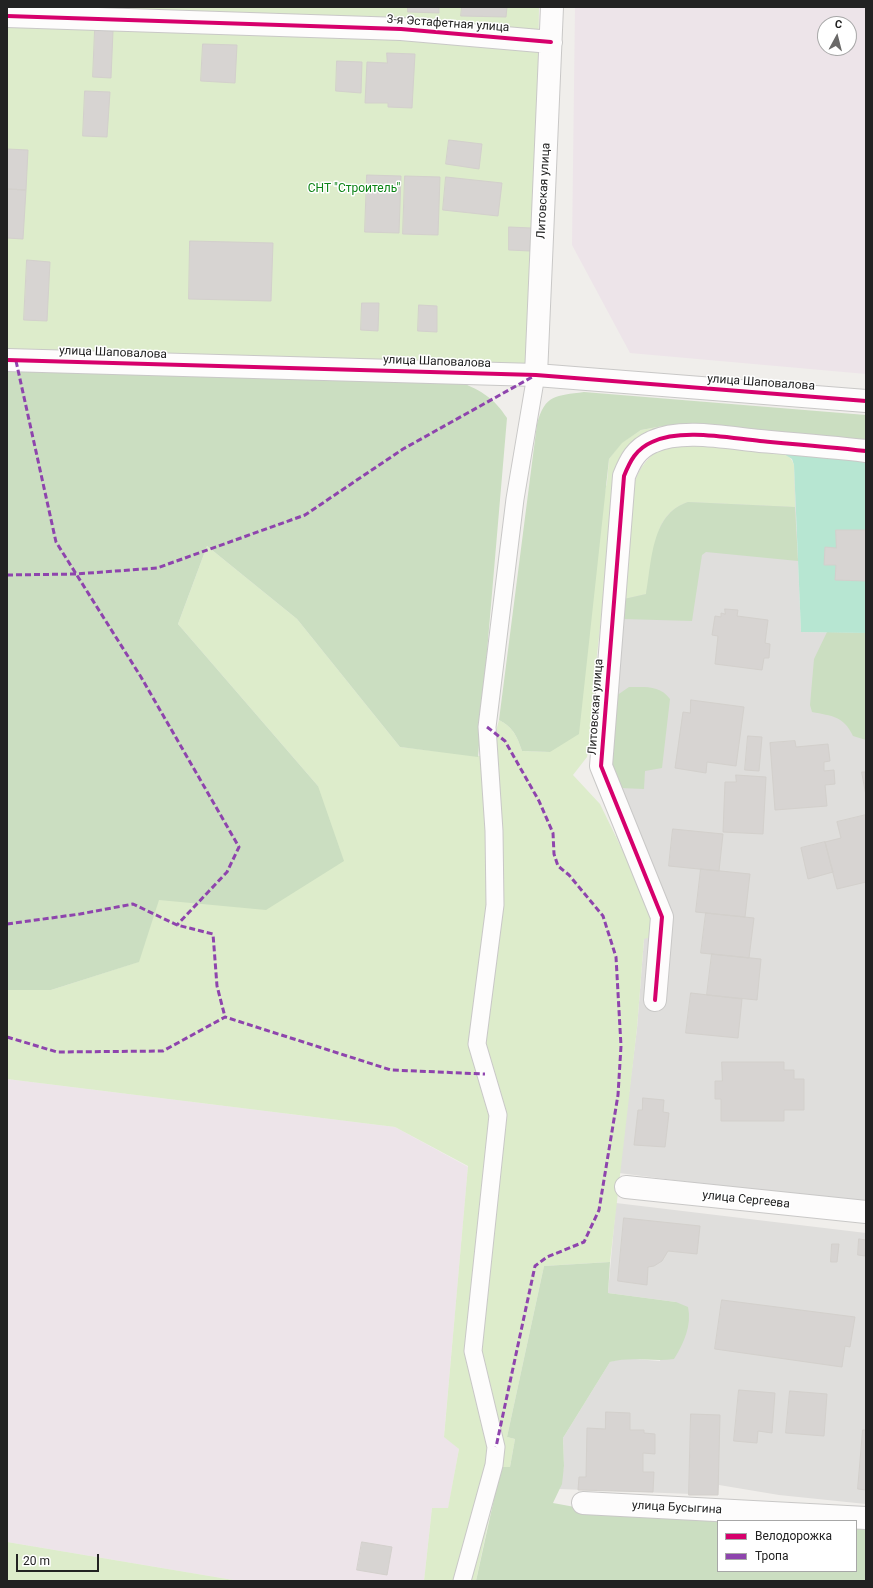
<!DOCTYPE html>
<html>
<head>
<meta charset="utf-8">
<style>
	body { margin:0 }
	#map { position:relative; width:873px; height:1588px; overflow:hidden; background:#f0eeeb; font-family:Roboto,sans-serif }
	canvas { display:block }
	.frame { position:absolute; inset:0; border:8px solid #222; pointer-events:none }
	.legend { position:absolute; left:717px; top:1520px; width:140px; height:52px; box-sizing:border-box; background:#fff; border:1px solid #a7a7a7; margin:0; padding:5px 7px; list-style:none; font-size:12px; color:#222 }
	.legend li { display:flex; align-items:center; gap:8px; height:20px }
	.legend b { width:20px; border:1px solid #a7a7a7 }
	.north { position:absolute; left:817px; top:16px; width:40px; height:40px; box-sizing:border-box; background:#fff; border:1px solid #a7a7a7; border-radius:50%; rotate:7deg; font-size:11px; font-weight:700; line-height:16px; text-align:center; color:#222 }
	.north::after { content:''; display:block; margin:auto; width:14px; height:18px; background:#6a6968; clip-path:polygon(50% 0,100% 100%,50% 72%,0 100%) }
	.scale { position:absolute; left:16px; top:1554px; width:83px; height:18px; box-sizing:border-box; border:2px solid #222; border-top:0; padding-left:5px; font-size:12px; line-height:14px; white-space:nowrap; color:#222; -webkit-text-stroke:3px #fff; paint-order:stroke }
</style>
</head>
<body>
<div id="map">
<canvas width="873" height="1588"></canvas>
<div class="frame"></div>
<ul class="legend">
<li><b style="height:5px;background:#d6006c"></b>Велодорожка</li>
<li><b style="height:5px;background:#8e44ad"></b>Тропа</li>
</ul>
<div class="north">С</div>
<div class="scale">20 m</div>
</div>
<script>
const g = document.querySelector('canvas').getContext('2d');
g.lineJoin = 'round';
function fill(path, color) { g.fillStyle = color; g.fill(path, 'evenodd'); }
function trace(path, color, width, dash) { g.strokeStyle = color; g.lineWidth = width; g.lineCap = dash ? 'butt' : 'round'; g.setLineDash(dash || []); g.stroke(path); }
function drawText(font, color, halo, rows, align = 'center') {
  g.font = font + ' Roboto,sans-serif'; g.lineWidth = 3; g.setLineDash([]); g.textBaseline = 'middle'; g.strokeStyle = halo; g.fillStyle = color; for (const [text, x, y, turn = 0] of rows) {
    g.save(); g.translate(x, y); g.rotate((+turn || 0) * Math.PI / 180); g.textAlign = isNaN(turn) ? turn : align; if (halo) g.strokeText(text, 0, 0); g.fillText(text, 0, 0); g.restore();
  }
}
fill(new Path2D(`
	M652 455 794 465 801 632 866 633V1205L619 1173 637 1028 644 939 653 913 616 836 636 829 611 766 635 481 640 469Z
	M616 1203 866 1233V1504L779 1495 719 1485 718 1495 559 1489 564 1466 563 1438 610 1362 623 1358 660 1361 676 1302 608 1293Z`), '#dfdedc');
fill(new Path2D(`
	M575 7H866V374L630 353 572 245ZM825 24H849V48H825Z
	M7 1079 395 1127 468 1167 444 1436 459 1449 448 1509 432 1508 424 1581H239L7 1542Z`), '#ede4e9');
fill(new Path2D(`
	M7 7H539L533 378 7 358Z
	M663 426C636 436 634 439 618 464L597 655 590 741 587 757 573 775 600 804 653 913 651 937 644 939 637 1028 610 1262 544 1266 507 1437 515 1439 510 1467H500L476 1581H424L432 1508H448L459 1449 444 1437 468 1166 395 1127 7 1079V990H51L138 962 158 900 318 786 178 624 207 546 297 619 400 747 489 757 499 720C513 727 517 736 522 751L550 752 607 482 609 459 621 443 641 430Z
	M677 444 781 452C788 455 791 457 794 465L795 507 688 502C675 506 666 515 660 527L646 594 624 599 635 481C645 458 653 451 677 444Z
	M7 1542 239 1581H7Z`), '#ddeccb');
fill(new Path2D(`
	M7 360 460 382C482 391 494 398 507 418L478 757 400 747 297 619 207 546 178 624 318 786 344 861 266 910 159 900 139 962 51 990H7Z
	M584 392 866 415V442L701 427 663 426 641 430 622 443 609 459 579 734 550 752 522 751C517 736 513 727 499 720L537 424C545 394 556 396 584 392Z
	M688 502 795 507 798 561 706 552 702 555 692 621 623 619 624 599 646 594C652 561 651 514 688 502Z
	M827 632 866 633V740L853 736C844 716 832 716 812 712L810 705 814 659Z
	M629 687C645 687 660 685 670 699L662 768 645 771 644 789 620 788 611 766 616 696Z
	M610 1262 608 1293 676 1302 688 1307C692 1325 684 1343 674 1359 653 1362 631 1356 610 1362L563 1438 564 1466 562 1484 553 1503 602 1512 866 1518V1581H476L501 1467H510L515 1439 507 1437 544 1266ZM718 1521H856V1571H718Z`), '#cbdec1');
fill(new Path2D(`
	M781 452 866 457V633L801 632 794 465 792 459Z`), '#b7e6d2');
const building = new Path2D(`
	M408 7H439V13L408 12Z
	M462 7H507L506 17 461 16Z
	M95 30 113 31 111 78 93 77Z
	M203 44 237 45 235 83 201 81Z
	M387 53 415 54 412 108 388 107V103H365L367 62 387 63Z
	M337 61 362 62 361 93 336 91Z
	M85 91 110 92 107 137 83 136Z
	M449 140 482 144 479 169 446 164Z
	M7 149 28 150 26 190 7 189Z
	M367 175 401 176 399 233 365 232Z
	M405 176 440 177 438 235 403 234Z
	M446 177 502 183 498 216 443 210Z
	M7 189 26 190 23 239 7 238Z
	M509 227 531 228 530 251 509 250Z
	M190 241 273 243 271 301 189 299Z
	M27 260 50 262 47 321 24 320Z
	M362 303H379L378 331 361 330Z
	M419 305 437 306V332L418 331Z
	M836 530H866V581L835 580 836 565H824L825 547 836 548Z
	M725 609 738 610 737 616 768 620 765 643 770 644 769 658H764L762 670 715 664 718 636 712 635 715 616 721 617V613L725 614Z
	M691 700 744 707 736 766 707 762 706 773 675 768 683 712 690 713Z
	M748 736 762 737 759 771 745 770Z
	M795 741 796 747 828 744 830 761 824 762V771L834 770 835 784 825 785 827 806 775 810 770 743Z
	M862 772H866V795Z
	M736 775 766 777 763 834 723 832 725 782H736Z
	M866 815V882L837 889 825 842 841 838 837 822Z
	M673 829 723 834 719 871 669 866Z
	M825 842 833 872 808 879 801 848Z
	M701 869 750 874 745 917 696 912Z
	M706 913 754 918 749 958 701 953Z
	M712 954 761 959 757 1000 707 995Z
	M691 993 742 999 738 1038 686 1033Z
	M722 1062H784V1070H794V1079H804V1110H784V1121H721V1099H715V1081H722Z
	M643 1098 664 1100 663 1112 669 1113 665 1147 634 1145 638 1110H642Z
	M624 1218 700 1226 697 1254 668 1251 662 1261 654 1266 648 1267 647 1285 618 1281Z
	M859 1239 866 1240 865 1256 858 1255Z
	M832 1244H839L837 1262H831Z
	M722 1300 855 1317 850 1347 845 1346 842 1367 715 1349Z
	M739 1390 775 1393 772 1433 758 1431 757 1443 734 1441Z
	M790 1391 827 1394 824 1436 786 1433Z
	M606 1412 630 1413V1430H644V1433L655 1434V1454L643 1453V1472H654L653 1492 578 1490 579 1477H586L587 1428 605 1429Z
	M691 1414 720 1415 718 1495H689Z
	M863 1430H866V1490L858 1489Z
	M362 1542 392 1547 387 1575 357 1570Z`);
fill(building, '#d7d4d2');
trace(building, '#d3d0cc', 1);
const service = new Path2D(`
	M462 1581 494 1465 496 1447 473 1351 498 1115 477 1044 495 905 494 831 487 727 515 499 536 375`);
const minor = new Path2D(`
	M7 16 401 29 551 42
	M7 360 536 375 866 401
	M536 375 552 7
	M655 1000 662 917 601 766 624 476C630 461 636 449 652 442 681 428 729 438 760 441 795 444 831 447 866 451
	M626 1187 866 1212
	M583 1503 866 1518`);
trace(service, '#c9c8c7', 19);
trace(minor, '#c9c8c7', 24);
trace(service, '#fdfcfc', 17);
trace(minor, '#fdfcfc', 22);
trace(new Path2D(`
	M16 361 56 542 141 677 239 847 227 872 177 925
	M7 575 76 574 157 568 305 515 403 449 534 376
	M487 727 505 741 539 801 553 833 554 854 558 866 569 875 603 916 616 957 621 1046 618 1095 599 1210 584 1242 547 1257 535 1266 496 1447
	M7 924 80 914 133 904 177 925 213 934 217 986 225 1017
	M7 1037 57 1052 163 1051 225 1017 391 1070 485 1074`), '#8e44ad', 3, [6, 3]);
trace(new Path2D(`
	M7 16 401 29 551 42
	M7 360 536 375 866 401
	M655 1000 662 917 601 766 624 476C630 461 636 449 652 442 681 428 729 438 760 441 795 444 831 447 866 451`), '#d6006c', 4);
drawText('12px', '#222', '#fff', [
	["3-я Эстафетная улица",448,24,4],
	["Литовская улица",544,191,-87],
	["улица Шаповалова",113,353,2],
	["улица Шаповалова",437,362,2],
	["улица Шаповалова",761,383,4],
	["Литовская улица",596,707,-86],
	["улица Сергеева",746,1200,6],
	["улица Бусыгина",677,1508,3]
]);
drawText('12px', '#0c8416', '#fff', [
	["СНТ \"Строитель\"",354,189]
]);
</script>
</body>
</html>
